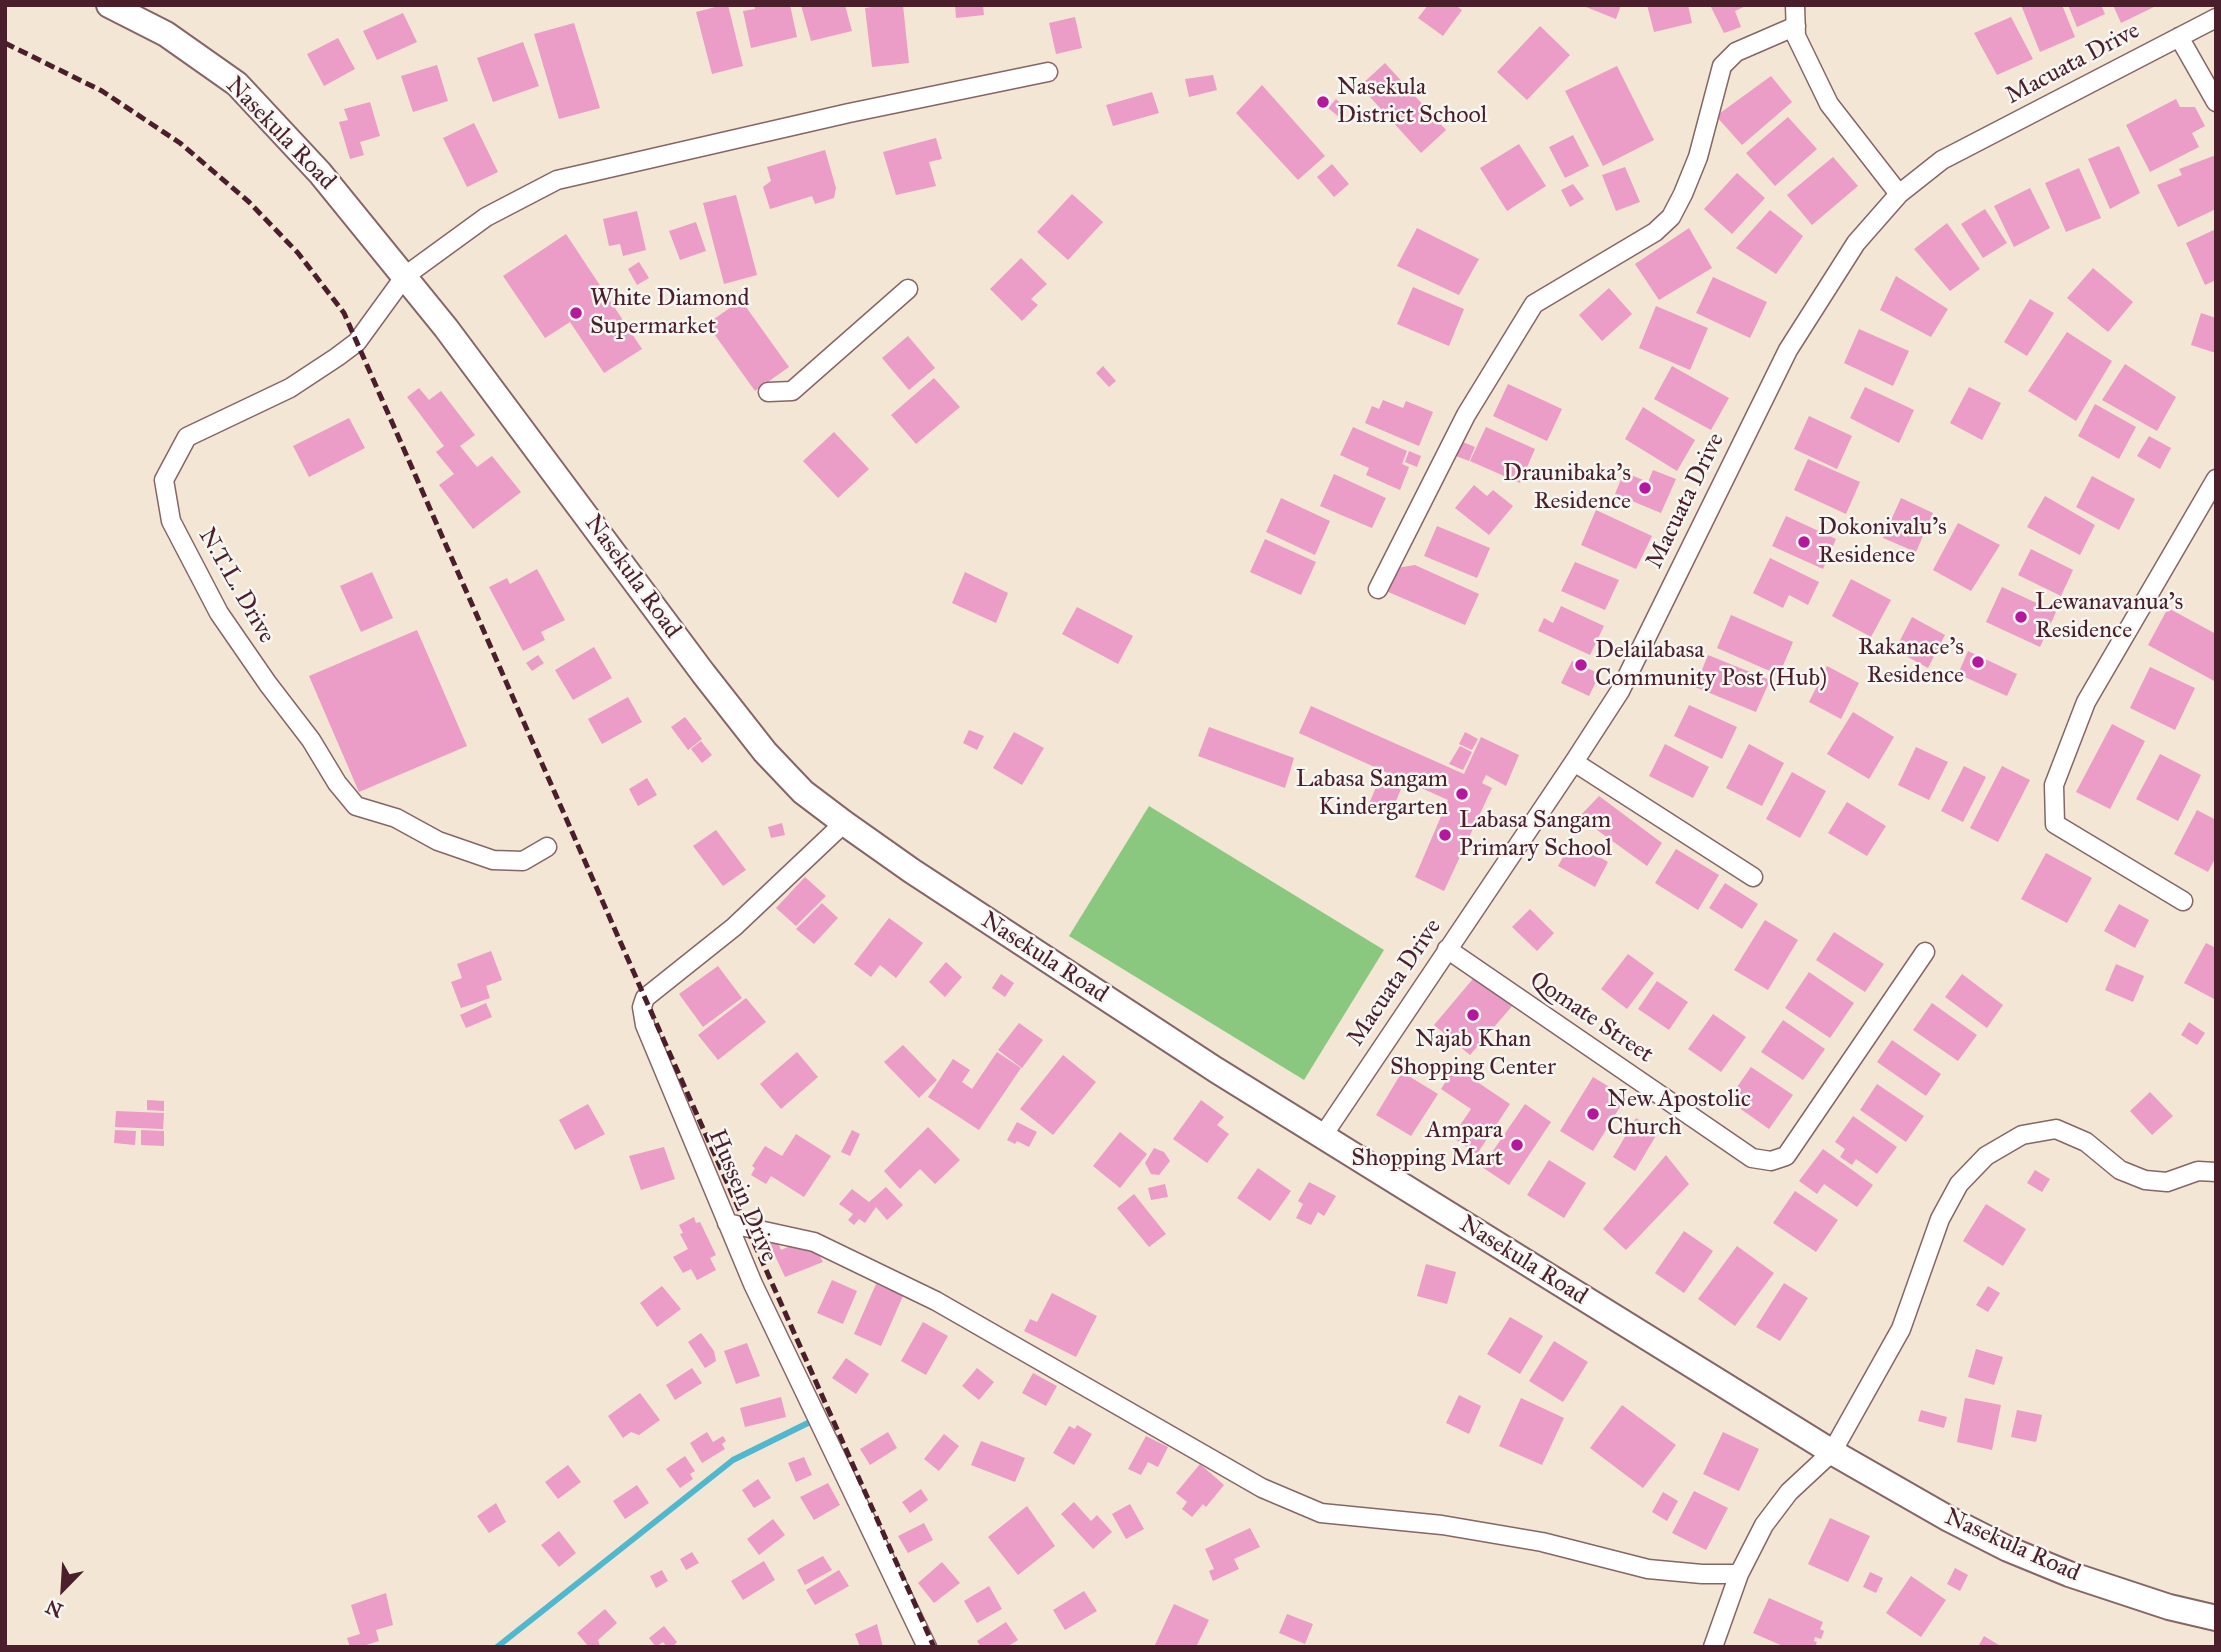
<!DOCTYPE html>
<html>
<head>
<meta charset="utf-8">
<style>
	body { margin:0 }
	#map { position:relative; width:2221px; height:1652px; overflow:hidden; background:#f4e6d4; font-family:"IM FELL Great Primer",serif }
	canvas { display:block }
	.frame { position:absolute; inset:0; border:7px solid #4a1f2b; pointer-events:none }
	.north { position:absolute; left:28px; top:1554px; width:70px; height:70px; -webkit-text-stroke:5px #f6f6f2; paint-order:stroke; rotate:204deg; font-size:19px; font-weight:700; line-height:28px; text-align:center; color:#4a1f2b }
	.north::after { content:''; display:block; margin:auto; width:24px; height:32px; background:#4a1f2b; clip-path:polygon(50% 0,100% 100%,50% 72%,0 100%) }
</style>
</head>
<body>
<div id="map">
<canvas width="2221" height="1652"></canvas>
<div class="frame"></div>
<div class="north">N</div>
</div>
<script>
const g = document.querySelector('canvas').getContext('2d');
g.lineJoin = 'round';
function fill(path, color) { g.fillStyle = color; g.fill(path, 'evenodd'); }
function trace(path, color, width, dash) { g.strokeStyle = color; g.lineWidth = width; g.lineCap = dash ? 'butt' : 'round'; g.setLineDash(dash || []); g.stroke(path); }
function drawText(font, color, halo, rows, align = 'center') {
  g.font = font + ' "IM FELL Great Primer",serif'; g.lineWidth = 5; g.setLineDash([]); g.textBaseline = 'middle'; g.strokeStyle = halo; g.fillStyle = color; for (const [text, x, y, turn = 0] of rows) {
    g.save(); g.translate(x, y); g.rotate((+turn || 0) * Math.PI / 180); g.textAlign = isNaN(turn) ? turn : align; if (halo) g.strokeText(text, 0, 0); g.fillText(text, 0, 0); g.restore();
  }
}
fill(new Path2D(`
	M1149 806 1384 950 1304 1080 1069 936Z`), '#8ac87f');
trace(new Path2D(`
	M497 1647 733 1460 816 1419`), '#50b8ce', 6);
fill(new Path2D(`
	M723 5H728L743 66 712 74 696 12Z
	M754 5H790L797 37 751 48 743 11 755 9Z
	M801 5H845L852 31 811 41Z
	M888 5H903L909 63 872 67 865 8Z
	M955 5H983L984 15 956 18Z
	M1428 5H1455L1462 10 1443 36 1418 18Z
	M1581 5H1621L1616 19Z
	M1647 5H1688L1692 23 1654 32Z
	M1710 5H1748L1735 11 1741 27 1724 33Z
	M2021 5H2062L2075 37 2040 52Z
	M2068 5H2101L2105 14 2077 27Z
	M2113 5H2158L2121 23Z
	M403 13 417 42 377 60 363 31Z
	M1075 17 1082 48 1056 54 1049 23Z
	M2011 17 2033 59 1997 75 1974 33Z
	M574 23 600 108 559 119 534 34Z
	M1540 26 1570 55 1527 100 1497 72Z
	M338 38 355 69 324 86 307 54Z
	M523 42 539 86 493 102 477 58Z
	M1385 63 1446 130 1421 153 1360 86Z
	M437 65 448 101 413 112 401 76Z
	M1617 66 1654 140 1603 166 1565 91Z
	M1213 75 1217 90 1189 97 1185 79Z
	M1771 76 1792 102 1742 145 1716 116Z
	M1262 85 1325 156 1298 180 1236 113Z
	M1152 92 1159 113 1113 126 1106 105Z
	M1336 99 1346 108 1339 117 1328 108Z
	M2176 99 2180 107H2195L2205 126 2192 133 2199 147 2150 172 2126 125Z
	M370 102 380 136 360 142 364 155 350 159 339 122 348 120 344 109Z
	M1788 117 1817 149 1775 186 1746 153Z
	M474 123 498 172 467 187 443 138Z
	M1573 135 1589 166 1565 178 1549 147Z
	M936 138 942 159 929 162 936 186 896 195 883 152Z
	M1519 144 1546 186 1507 211 1480 168Z
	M2119 146 2140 193 2110 209 2088 159Z
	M825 150 836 188 834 198 815 204 812 196 770 209 763 187 771 181 767 167Z
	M2216 155V209L2178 227 2157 185 2182 175 2179 169Z
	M1833 157 1858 186 1812 225 1787 195Z
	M1332 164 1349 184 1334 197 1317 177Z
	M1625 167 1640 202 1616 211 1602 175Z
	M2079 168 2101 218 2066 232 2045 183Z
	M1737 173 1765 198 1732 234 1704 209Z
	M1573 184 1584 199 1570 207 1561 190Z
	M2030 188 2050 228 2014 247 1994 206Z
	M1072 194 1103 222 1068 260 1037 232Z
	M736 195 757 275 724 284 703 203Z
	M1985 209 2007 243 1983 258 1961 224Z
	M1770 210 1803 236 1776 274 1736 248Z
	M637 211 646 250 623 256 620 244 609 246 603 219Z
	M696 222 706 251 680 260 669 231Z
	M1947 223 1980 269 1950 291 1914 249Z
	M1417 228 1479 259 1459 295 1397 266Z
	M1689 228 1712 268 1659 300 1635 264Z
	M2216 229V280L2205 285 2186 243Z
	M566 234 642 349 604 373 570 322 545 338 503 276Z
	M1021 258 1047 284 1031 299 1038 305 1022 321 990 289Z
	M639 262 649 278 637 285 628 269Z
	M2093 268 2133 302 2108 332 2067 298Z
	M1896 276 1948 309 1931 337 1880 310Z
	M1713 277 1767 302 1750 338 1696 313Z
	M1413 287 1464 309 1449 346 1397 324Z
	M1609 288 1632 314 1602 341 1579 315Z
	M2030 299 2054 313 2027 356 2004 342Z
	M741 300 789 367 755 391 707 324Z
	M1656 306 1708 328 1690 370 1639 348Z
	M2201 313 2216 318V353L2191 345Z
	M1859 329 1909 351 1893 386 1844 363Z
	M2067 332 2112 361 2076 421 2028 391Z
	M908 336 935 368 909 390 882 358Z
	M2125 364 2176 397 2157 431 2102 400Z
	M1103 366 1116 381 1109 387 1096 373Z
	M1672 366 1729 398 1711 430 1654 399Z
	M934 378 960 407 916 444 891 415Z
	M1508 384 1562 409 1547 441 1493 416Z
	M1865 387 1914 410 1899 443 1850 418Z
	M1969 387 2001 403 1982 440 1950 423Z
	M419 388 429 400 441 391 475 435 460 446 477 467 492 456 521 492 473 529 439 485 454 474 436 452 444 446 407 397Z
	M1383 400 1403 408 1406 401 1433 412 1419 446 1365 423 1372 406 1379 409Z
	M2095 404 2136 427 2119 459 2078 436Z
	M1643 407 1695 440 1677 471 1625 439Z
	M1809 416 1852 436 1837 469 1794 449Z
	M349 418 365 448 309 477 293 446Z
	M1353 427 1407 451 1402 464 1409 467 1400 490 1366 475 1369 468 1340 455Z
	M1486 427 1535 449 1520 483 1470 461Z
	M834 432 869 469 838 498 803 461Z
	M2149 436 2171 448 2160 469 2137 456Z
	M1463 442 1475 447 1469 461 1456 456Z
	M1409 451 1421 456 1417 467 1405 462Z
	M1808 459 1860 482 1846 514 1794 490Z
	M1653 470 1676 479 1661 513 1615 494 1624 472 1648 482Z
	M1334 474 1386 498 1372 528 1320 506Z
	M2092 476 2135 499 2119 530 2076 507Z
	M1474 485 1487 496 1493 490 1513 506 1489 535 1455 508Z
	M2045 496 2095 525 2080 555 2027 527Z
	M1281 498 1330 521 1315 555 1266 532Z
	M1901 498 1933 513 1916 552 1883 538Z
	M1596 510 1652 536 1636 569 1581 545Z
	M1786 516 1836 539 1823 569 1772 546Z
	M1958 523 2000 545 1971 591 1933 570Z
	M1437 526 1490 548 1477 578 1424 556Z
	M1265 539 1316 562 1301 595 1250 572Z
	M2031 549 2073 570 2061 596 2018 575Z
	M1770 558 1819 582 1808 605 1789 595 1783 608 1753 593Z
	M1575 562 1619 580 1605 610 1561 591Z
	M1415 565 1479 594 1465 625 1386 591 1397 568Z
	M537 569 565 620 541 632 545 640 523 651 489 587 507 578 510 584Z
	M372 572 393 618 361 632 340 586Z
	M965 572 1008 593 996 623 952 603Z
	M1851 579 1891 600 1871 637 1832 616Z
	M2002 587 2056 612 2040 647 1986 622Z
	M1561 606 1604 626 1590 655 1538 631 1544 618 1553 623Z
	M1077 607 1133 636 1118 664 1062 634Z
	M2168 608 2216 634V682L2148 645Z
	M1731 615 1793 642 1779 675 1717 648Z
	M1912 617 1945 635 1928 668 1895 650Z
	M417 630 467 746 359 792 309 676Z
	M594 647 612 678 573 700 555 670Z
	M1968 651 2017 674 2007 696 1958 674Z
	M538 655 544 663 532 671 526 663Z
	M1708 655 1770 680 1756 712 1695 687Z
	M1572 661 1600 674 1589 696 1561 683Z
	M1827 666 1859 683 1841 719 1809 702Z
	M2150 667 2195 688 2175 730 2130 708Z
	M628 697 642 722 602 744 588 719Z
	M1689 705 1737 727 1722 759 1674 736Z
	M1311 706 1464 774 1481 737 1519 755 1506 786 1486 775 1482 783 1492 788 1444 891 1415 877 1448 800 1299 733Z
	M1853 712 1894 737 1869 779 1827 754Z
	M685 717 702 739 688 750 671 727Z
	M2112 724 2145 741 2110 809 2076 792Z
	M1209 727 1294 758 1285 788 1198 756Z
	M969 730 984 736 977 750 963 743Z
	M1014 732 1044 748 1022 785 993 768Z
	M1465 732 1478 739 1472 750 1459 744Z
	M701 741 712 755 702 763 691 749Z
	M1665 744 1709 767 1693 798 1649 776Z
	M1749 744 1784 763 1762 806 1726 788Z
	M1460 746 1472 752 1463 770 1449 764Z
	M1916 747 1948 762 1929 800 1898 785Z
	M2160 754 2201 775 2178 821 2136 799Z
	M1964 766 1986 777 1963 822 1941 811Z
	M2002 766 2030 780 1998 842 1970 828Z
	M1792 772 1826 791 1800 838 1766 819Z
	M647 778 657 795 638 806 629 789Z
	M1379 780 1401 789 1391 813 1369 804Z
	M1599 796 1662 843 1647 866 1579 817Z
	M1847 802 1886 826 1867 856 1828 833Z
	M2197 810 2216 820V857L2208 872 2174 854Z
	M782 823 785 835 771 838 768 827Z
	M716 830 746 870 723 886 693 846Z
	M1572 841 1608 862 1595 887 1558 866Z
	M1676 849 1719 875 1698 910 1655 883Z
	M2046 853 2092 878 2067 923 2021 899Z
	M805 877 826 896 796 926 776 908Z
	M1725 883 1758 904 1742 929 1709 908Z
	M822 903 838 918 814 944 796 929Z
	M2119 904 2149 920 2135 948 2104 931Z
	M1530 909 1554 933 1537 951 1512 927Z
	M889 918 923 943 896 978 880 965 871 977 854 964Z
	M1765 920 1798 940 1768 990 1734 970Z
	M1834 932 1884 964 1865 992 1816 960Z
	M2206 943 2216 948V1000L2184 983Z
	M491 951 502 980 486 986 490 998 461 1008 451 982 462 978 457 964Z
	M1628 954 1654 973 1627 1009 1601 989Z
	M946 962 962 977 945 997 929 982Z
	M2116 964 2144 976 2133 1002 2105 990Z
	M718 966 742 998 703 1027 679 994Z
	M1809 972 1854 1003 1830 1038 1785 1008Z
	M1001 974 1014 983 1005 997 992 988Z
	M1477 974 1513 1005 1470 1055 1434 1025Z
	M1962 974 2003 1005 1987 1028 1945 997Z
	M1657 981 1688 1002 1669 1030 1638 1009Z
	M746 998 766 1022 718 1060 698 1035Z
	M486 1003 492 1017 466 1028 460 1015Z
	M1932 1003 1977 1035 1958 1061 1913 1030Z
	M1713 1014 1746 1037 1721 1072 1688 1049Z
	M1783 1020 1825 1049 1803 1080 1761 1052Z
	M2189 1022 2205 1033 2197 1045 2181 1035Z
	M1019 1023 1043 1040 1022 1068 998 1050Z
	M1892 1040 1941 1074 1926 1096 1877 1062Z
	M903 1045 937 1080 919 1098 884 1062Z
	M797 1052 818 1077 781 1109 760 1084Z
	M997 1052 1021 1068 979 1130 928 1097 953 1059 970 1070 962 1082 972 1089Z
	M1063 1055 1096 1082 1053 1135 1020 1109Z
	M1455 1067 1510 1104 1477 1154 1452 1137 1471 1109 1441 1089Z
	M1751 1067 1793 1095 1769 1129 1728 1100Z
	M1402 1072 1438 1094 1411 1136 1376 1115Z
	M1593 1077 1626 1097 1593 1151 1560 1131Z
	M1877 1084 1924 1116 1906 1142 1860 1110Z
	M2150 1092 2173 1116 2152 1135 2130 1111Z
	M147 1100 164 1101V1111L147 1110Z
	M1201 1100 1224 1117 1217 1125 1229 1134 1207 1163 1173 1139Z
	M588 1104 605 1134 575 1150 559 1120Z
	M1525 1104 1551 1122 1509 1185 1482 1167Z
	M116 1111 164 1113 163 1129 115 1127Z
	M1853 1116 1897 1147 1877 1174 1856 1159 1852 1165 1840 1157 1845 1149 1835 1142Z
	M1636 1118 1658 1132 1635 1171 1613 1157Z
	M1017 1122 1037 1132 1029 1147 1017 1141 1015 1144 1007 1140Z
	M928 1127 960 1160 935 1184 920 1169 900 1189 884 1171Z
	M115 1130 136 1131 135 1145 114 1143Z
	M141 1130 164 1131V1146L141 1145Z
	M852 1130 860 1134 850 1156 841 1152Z
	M1120 1132 1147 1154 1120 1188 1093 1166Z
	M796 1134 831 1156 804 1197 771 1176 766 1184 751 1175 755 1168 752 1166 765 1146 782 1156Z
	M664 1147 675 1179 641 1190 629 1156Z
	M1154 1148 1164 1152 1170 1161 1159 1175 1151 1174 1145 1163Z
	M1823 1149 1873 1185 1857 1207 1824 1184 1817 1194 1799 1181Z
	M1666 1155 1689 1184 1626 1250 1603 1229Z
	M1549 1160 1586 1183 1564 1218 1527 1195Z
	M1258 1168 1291 1191 1270 1221 1237 1198Z
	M2035 1170 2050 1179 2042 1192 2027 1183Z
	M1309 1182 1336 1196 1324 1216 1318 1212 1311 1225 1296 1218 1303 1204 1298 1201Z
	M1165 1184 1168 1197 1151 1200 1148 1188Z
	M886 1187 903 1205 887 1220 876 1207 865 1223 859 1219 854 1225 848 1220 853 1214 839 1204 852 1189 869 1202Z
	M1795 1191 1838 1220 1816 1252 1773 1223Z
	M1134 1194 1166 1234 1149 1247 1117 1208Z
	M1986 1204 2026 1229 2003 1266 1963 1241Z
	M694 1217 696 1223 700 1222 716 1255 710 1258 716 1270 697 1280 691 1269 683 1273 673 1257 688 1249 680 1234 683 1233 679 1225Z
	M1684 1231 1713 1251 1684 1293 1655 1273Z
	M777 1240 781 1250 797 1243 801 1250 804 1247 807 1250 814 1246 823 1262 785 1277 769 1243Z
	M1737 1246 1774 1273 1735 1326 1698 1299Z
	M1426 1264 1456 1272 1447 1304 1417 1296Z
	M832 1280 857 1291 843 1324 817 1313Z
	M1784 1283 1808 1298 1780 1341 1756 1327Z
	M876 1284 903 1296 881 1346 854 1334Z
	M662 1286 681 1309 657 1327 640 1303Z
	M1988 1286 2000 1293 1988 1312 1976 1305Z
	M1052 1293 1097 1316 1076 1357 1024 1331 1030 1319 1037 1322Z
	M1510 1317 1543 1336 1520 1374 1487 1354Z
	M923 1322 948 1336 926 1375 901 1361Z
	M701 1333 714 1351 716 1361 705 1368 688 1342Z
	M1554 1341 1588 1362 1563 1402 1529 1381Z
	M747 1343 760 1376 736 1384 724 1351Z
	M1976 1349 2003 1357 1994 1385 1968 1377Z
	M846 1358 869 1374 856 1394 832 1378Z
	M692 1368 702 1383 675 1400 666 1385Z
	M977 1368 994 1382 979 1400 962 1386Z
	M1033 1373 1057 1386 1046 1406 1022 1393Z
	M640 1393 660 1420 639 1435 631 1432 623 1438 608 1416Z
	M1459 1395 1481 1406 1469 1434 1446 1423Z
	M781 1397 786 1417 745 1427 740 1408Z
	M1521 1398 1564 1418 1542 1465 1499 1446Z
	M1965 1398 2001 1405 1992 1450 1957 1442Z
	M1622 1405 1676 1445 1643 1488 1590 1448Z
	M1921 1410 1947 1417 1944 1428 1918 1421Z
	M2017 1410 2042 1415 2036 1442 2011 1437Z
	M1077 1425 1092 1434 1074 1465 1053 1453 1069 1426 1075 1429Z
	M707 1432 713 1442 723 1436 726 1441 722 1444 725 1449 702 1463 690 1443Z
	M888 1432 897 1448 870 1465 860 1449Z
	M1723 1432 1759 1449 1739 1491 1703 1474Z
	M944 1434 959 1446 939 1471 924 1459Z
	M1146 1436 1168 1447 1158 1467 1148 1462 1141 1475 1128 1469Z
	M981 1441 1025 1458 1015 1482 971 1465Z
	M685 1456 695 1471 690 1474 693 1479 680 1488 666 1469Z
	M804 1457 812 1475 796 1482 788 1463Z
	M1200 1464 1224 1485 1206 1507 1203 1504 1192 1517 1182 1509 1187 1502 1176 1493Z
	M568 1465 581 1482 558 1499 545 1482Z
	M758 1479 771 1498 754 1508 742 1490Z
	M828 1483 840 1505 814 1520 800 1497Z
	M637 1485 649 1503 625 1519 613 1501Z
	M921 1489 928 1500 910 1513 902 1502Z
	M1694 1491 1728 1508 1706 1550 1672 1533Z
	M1663 1492 1678 1501 1667 1521 1652 1512Z
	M1074 1502 1091 1521 1097 1515 1112 1532 1093 1549 1061 1514Z
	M496 1503 506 1522 489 1533 477 1516Z
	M1130 1504 1144 1529 1126 1539 1112 1514Z
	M1027 1506 1055 1546 1018 1575 988 1537Z
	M1830 1518 1870 1536 1848 1582 1808 1564Z
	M773 1519 785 1535 759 1555 747 1539Z
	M924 1523 933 1540 908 1553 898 1536Z
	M1250 1528 1260 1547 1234 1559 1239 1569 1213 1581 1209 1571 1214 1569 1205 1549Z
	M559 1531 576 1553 559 1567 541 1545Z
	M692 1552 699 1563 686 1570 680 1559Z
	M823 1556 832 1570 805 1585 797 1570Z
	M764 1561 775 1580 743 1600 731 1581Z
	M942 1562 960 1583 934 1603 918 1583Z
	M1955 1568 1968 1575 1960 1591 1947 1584Z
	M662 1570 668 1581 656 1588 650 1576Z
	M839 1570 849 1586 815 1605 806 1590Z
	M1870 1572 1883 1578 1876 1593 1863 1587Z
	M1911 1576 1946 1600 1921 1637 1886 1613Z
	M989 1586 1002 1609 977 1623 964 1601Z
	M1084 1591 1097 1611 1065 1630 1053 1610Z
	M386 1593 393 1625 376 1630 379 1641 360 1647H350L347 1638 360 1634 351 1605Z
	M1769 1598 1823 1622 1820 1629 1824 1631 1821 1639 1815 1637 1814 1641 1817 1642 1815 1647H1785L1753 1633Z
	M1174 1604 1209 1620 1196 1647H1154Z
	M605 1609 617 1623 598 1640 600 1647H589L577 1633Z
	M1287 1614 1313 1624 1305 1644 1279 1633Z
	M1006 1622 1018 1640 1007 1647H981L977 1641Z
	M877 1624 883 1647H860L855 1634Z
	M664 1626 677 1642 672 1647H667L663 1642 656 1647 649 1638Z
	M1984 1636 2002 1647H1978Z`), '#eb9cc7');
const street = new Path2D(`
	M1795 5 1796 36 1829 104 1899 194
	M2179 37 2216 102
	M768 392 792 391 908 289
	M1378 589 1466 415 1534 304 1655 232 1671 217 1683 194 1698 157 1722 66 1736 52 1796 26
	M1574 762 1753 877
	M844 823 734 927 645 998 642 1007 645 1025 753 1284 927 1647
	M547 847 523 861 493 860 438 841 396 818 356 806 337 783 311 740 268 684 219 613 171 521 164 480 187 437 290 388 337 357 357 342 405 276 486 217 557 180 849 113 1048 72
	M2183 901 2055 824 2054 785 2086 702 2216 479
	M1447 949 1752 1158 1771 1161 1786 1156 1925 952
	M1322 1137 1574 762 1620 691 1788 350 1856 243 1899 194 1942 160 2216 18
	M727 1223 814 1242 936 1301 1262 1488 1321 1513 1442 1525 1542 1542 1648 1569 1702 1574H1739
	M1713 1647 1739 1574 1764 1525 1789 1492 1832 1452 1901 1329 1940 1219 1959 1184 1986 1156 2022 1135 2056 1129 2086 1142 2120 1170 2145 1180 2167 1182 2198 1171 2216 1172`);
const secondary = new Path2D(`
	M109 5 166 34 237 84 320 173 446 328 703 673 765 752 803 792 844 823 912 871 1216 1070 1832 1452 1949 1519 2008 1549 2069 1574 2169 1607 2216 1618`);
trace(street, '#866566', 21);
trace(secondary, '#866566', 28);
trace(street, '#fff', 18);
trace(secondary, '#fff', 24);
trace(new Path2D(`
	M5 43 102 91 180 143 249 202 298 253 344 313 645 998 934 1647`), '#4a1f2b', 5, [10, 5]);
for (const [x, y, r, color] of [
	[1323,102,7,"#b5179e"],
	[576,313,7,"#b5179e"],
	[1645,488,7,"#b5179e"],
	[1804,542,7,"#b5179e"],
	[2021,617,7,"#b5179e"],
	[1978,662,7,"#b5179e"],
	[1581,665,7,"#b5179e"],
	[1462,794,7,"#b5179e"],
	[1445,835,7,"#b5179e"],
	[1473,1015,7,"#b5179e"],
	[1593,1114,7,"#b5179e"],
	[1517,1145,7,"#b5179e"]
]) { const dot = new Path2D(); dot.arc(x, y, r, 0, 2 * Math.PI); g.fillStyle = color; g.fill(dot); trace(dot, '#f6f6f2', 2.5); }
drawText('24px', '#4a1f2b', '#f6f6f2', [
	["Macuata Drive",2073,64,-28],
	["Nasekula Road",280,134,46],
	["Macuata Drive",1686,501,-64],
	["Nasekula Road",632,577,54],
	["N.T.L. Drive",236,586,60],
	["Nasekula Road",1044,958,33],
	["Macuata Drive",1395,983,-56],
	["Qomate Street",1591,1018,34],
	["Hussein Drive",742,1196,67],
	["Nasekula Road",1523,1261,32],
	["Nasekula Road",2012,1546,24]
]);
drawText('24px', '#4a1f2b', '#f6f6f2', [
	["Nasekula",1337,88],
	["District School",1337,116],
	["White Diamond",590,299],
	["Supermarket",590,327],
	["Draunibaka's",1631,474,"right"],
	["Residence",1631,502,"right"],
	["Dokonivalu's",1818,528],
	["Residence",1818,556],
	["Lewanavanua's",2035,603],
	["Residence",2035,631],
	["Rakanace's",1964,648,"right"],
	["Residence",1964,676,"right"],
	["Delailabasa",1595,651],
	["Community Post (Hub)",1595,679],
	["Labasa Sangam",1448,780,"right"],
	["Kindergarten",1448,808,"right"],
	["Labasa Sangam",1459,821],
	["Primary School",1459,849],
	["Najab Khan",1473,1040,"center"],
	["Shopping Center",1473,1068,"center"],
	["New Apostolic",1607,1100],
	["Church",1607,1128],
	["Ampara",1503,1131,"right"],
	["Shopping Mart",1503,1159,"right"]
], 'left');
</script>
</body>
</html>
